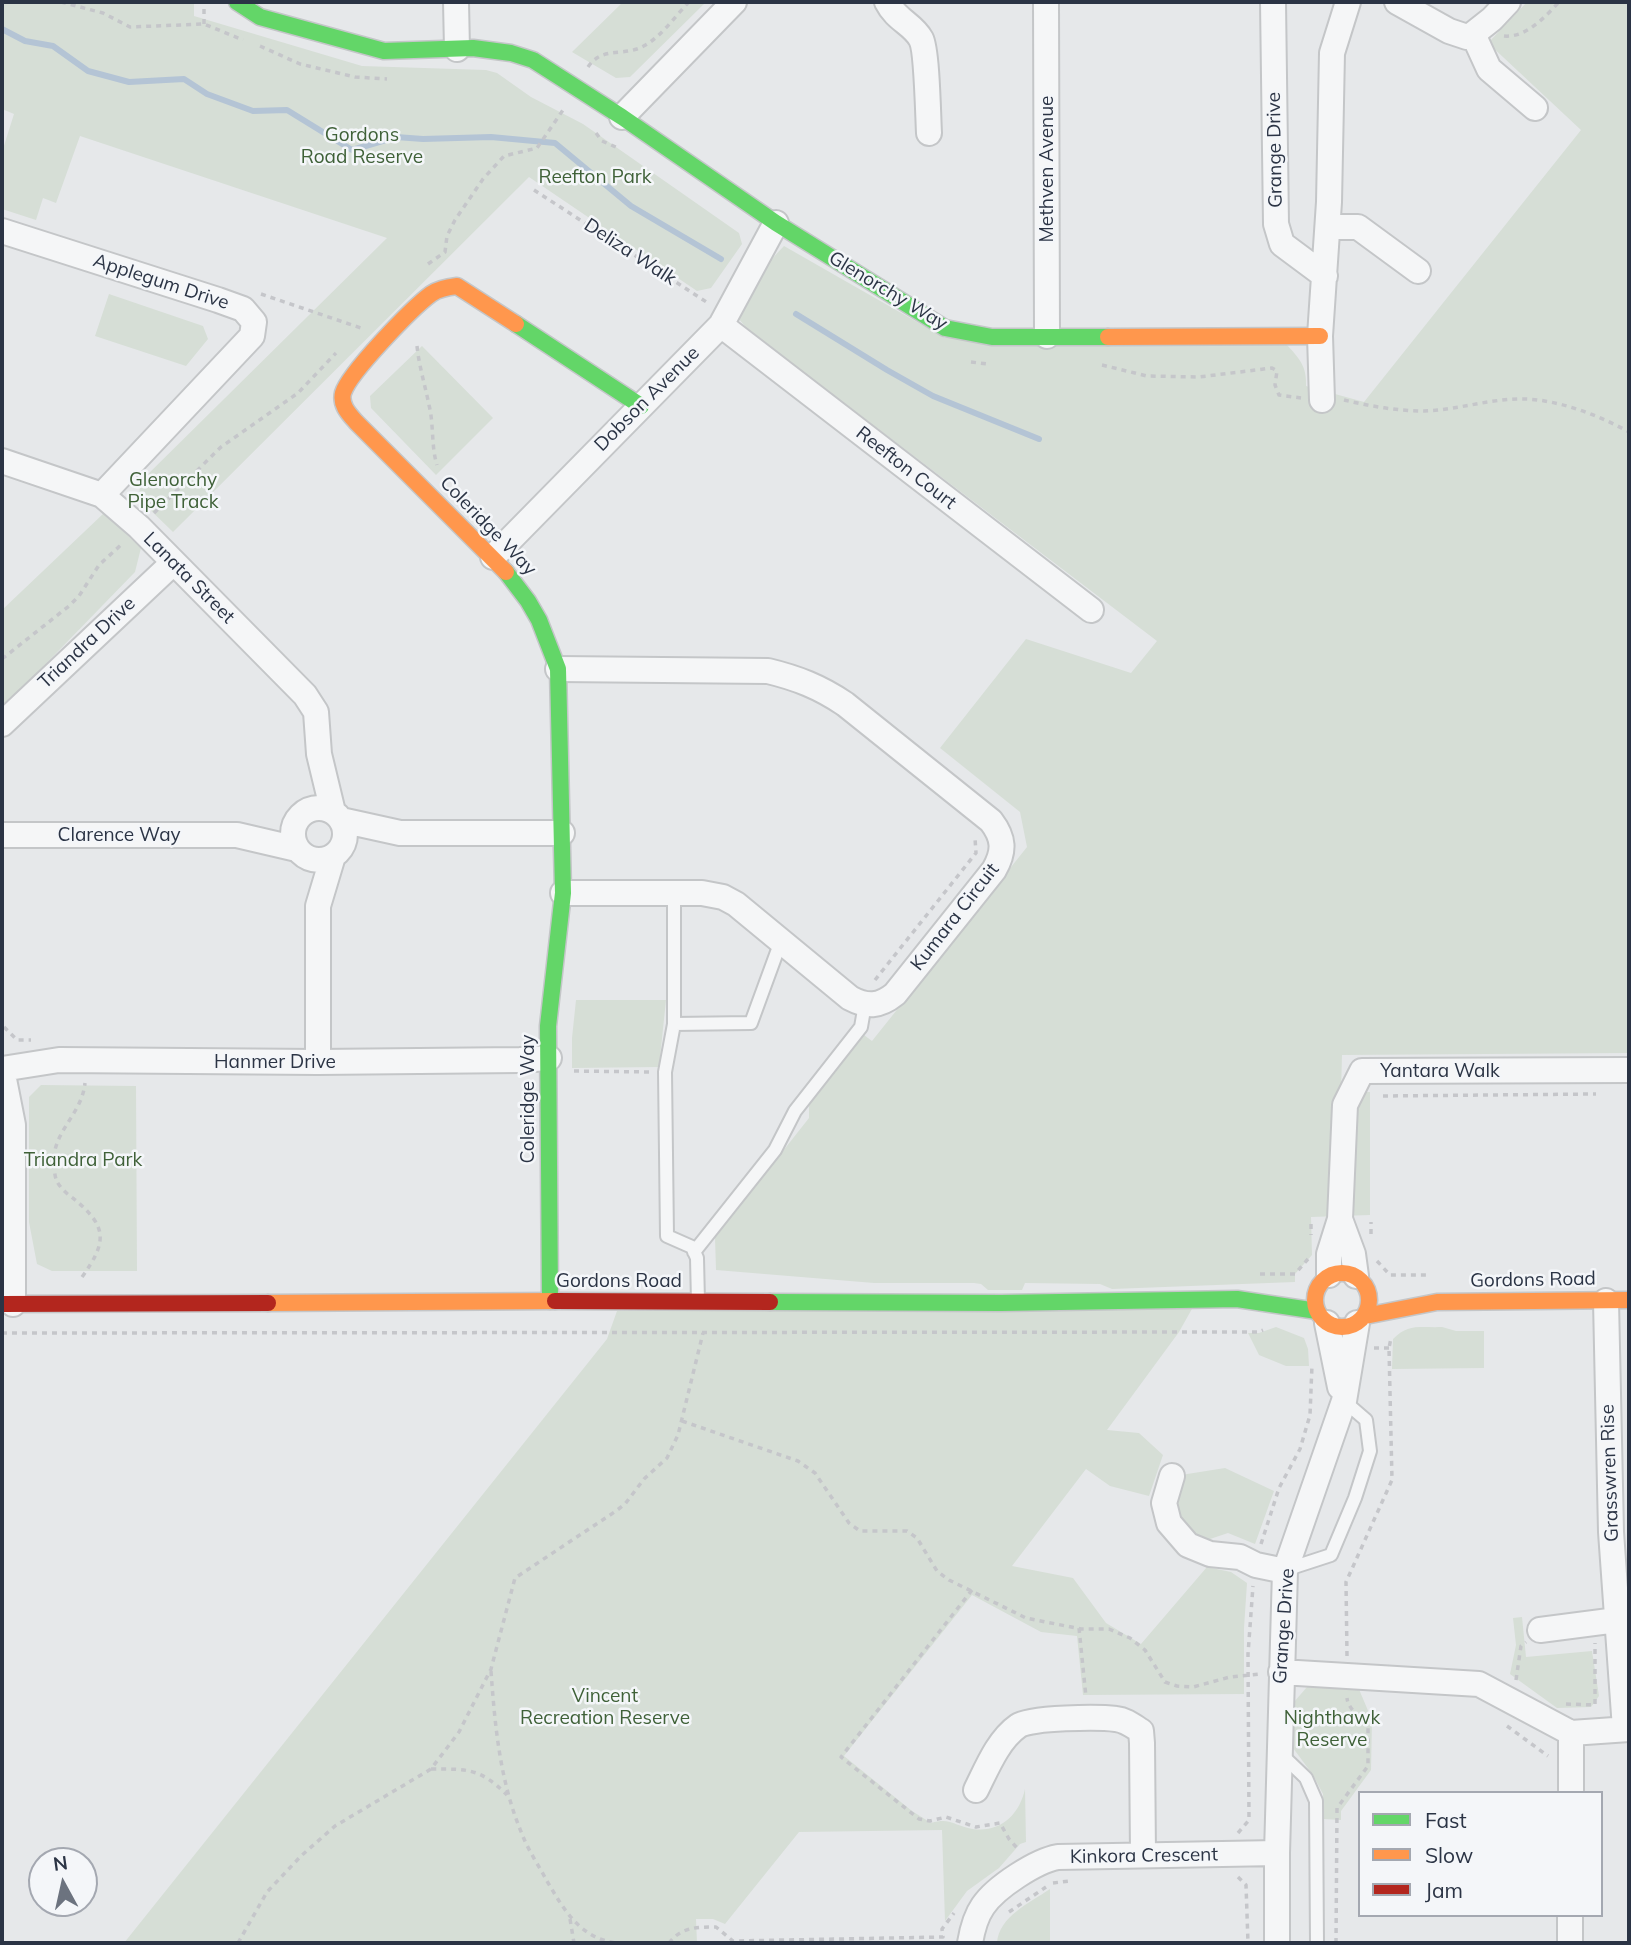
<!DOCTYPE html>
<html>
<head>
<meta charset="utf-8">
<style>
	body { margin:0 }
	#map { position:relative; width:1631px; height:1945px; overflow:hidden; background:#e6e8ea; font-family:Mulish,sans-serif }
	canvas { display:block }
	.frame { position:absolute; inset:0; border:4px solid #2b3445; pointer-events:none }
	.legend { position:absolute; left:1358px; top:1791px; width:245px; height:126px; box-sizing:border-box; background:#f4f6f9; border:2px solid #a4a8b1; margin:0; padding:9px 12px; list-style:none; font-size:21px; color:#2b3445 }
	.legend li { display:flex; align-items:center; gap:14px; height:35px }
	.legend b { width:35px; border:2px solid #a4a8b1 }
	.north { position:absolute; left:28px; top:1847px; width:70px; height:70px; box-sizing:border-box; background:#f4f6f9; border:2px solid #a4a8b1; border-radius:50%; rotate:352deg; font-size:19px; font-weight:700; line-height:28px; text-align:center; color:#2b3445 }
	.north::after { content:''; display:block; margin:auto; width:24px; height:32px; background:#6c737f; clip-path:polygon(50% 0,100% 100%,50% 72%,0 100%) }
</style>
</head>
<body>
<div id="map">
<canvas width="1631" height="1945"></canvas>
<div class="frame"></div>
<ul class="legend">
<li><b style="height:9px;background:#63d668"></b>Fast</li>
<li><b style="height:9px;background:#ff974d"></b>Slow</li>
<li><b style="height:9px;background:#b3261e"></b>Jam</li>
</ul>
<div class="north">N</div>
</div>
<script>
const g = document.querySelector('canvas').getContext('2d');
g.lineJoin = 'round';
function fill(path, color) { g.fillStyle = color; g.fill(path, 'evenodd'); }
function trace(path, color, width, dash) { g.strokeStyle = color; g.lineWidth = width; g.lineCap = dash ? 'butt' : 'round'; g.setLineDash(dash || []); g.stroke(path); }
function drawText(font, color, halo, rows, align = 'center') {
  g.font = font + ' Mulish,sans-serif'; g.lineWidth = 5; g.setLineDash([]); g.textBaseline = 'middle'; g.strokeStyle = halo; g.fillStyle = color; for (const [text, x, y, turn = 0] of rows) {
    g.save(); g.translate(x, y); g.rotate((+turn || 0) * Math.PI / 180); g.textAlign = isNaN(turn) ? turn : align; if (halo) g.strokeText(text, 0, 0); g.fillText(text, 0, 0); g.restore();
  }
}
fill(new Path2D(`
	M2 2H194V16L362 66 486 70 497 73 531 97 583 124 739 233 742 244 711 288 697 291 529 177 173 532 139 499 140 482 387 238 80 136 56 203 43 198 36 220 2 209V152L14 114 2 109Z
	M623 2H706L630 77 616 78 572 52Z
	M1527 2H1629V1053L1342 1055 1341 1092H1370V1215L1311 1217 1312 1255 1295 1274V1282L1112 1289 1100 1284 1025 1283 1022 1290H988L981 1284 974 1283H874L716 1270 715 1237 809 1118V1105L864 1035 872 1041 1027 847 1020 812 940 748 1026 639 1131 673 1157 641 748 330 739 319C745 292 765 265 784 246L945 338 1286 344C1299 358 1307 366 1306 386L1364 402 1581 130 1488 43Z
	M109 294 203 326 208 339 186 366 95 336Z
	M422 346 493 418 436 475 371 408 370 396Z
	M104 513 141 548 135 572 2 709V610Z
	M576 1000H666L659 1067 572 1068V1038Z
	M41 1085 136 1086 137 1271H52L37 1264 29 1222V1097Z
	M1193 1307 1179 1332 1107 1430 1139 1433 1163 1455 1149 1496 1110 1486 1086 1469 1012 1566 1073 1578 1106 1623 1141 1644 1207 1567 1231 1572 1247 1583 1244 1628V1694L1083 1695 1077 1636 1041 1632 972 1595 844 1756 912 1811 931 1823C950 1818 951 1824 968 1828 997 1835 1019 1817 1025 1789L1026 1842 1020 1844 999 1868 967 1891 945 1921 942 1830 799 1832 725 1924 713 1919H696L697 1943H124L607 1339 617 1311Z
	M1276 1327 1304 1338 1308 1349 1309 1366H1286L1259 1355 1248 1333H1259Z
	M1442 1327 1456 1331H1484V1368L1392 1369 1393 1339C1409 1323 1420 1328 1442 1327Z
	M1225 1468 1274 1491 1255 1544 1228 1533 1207 1540 1185 1532 1170 1504 1181 1475Z
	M1522 1617 1526 1657 1592 1651 1599 1696 1591 1707 1557 1708 1510 1674 1516 1645 1513 1618Z
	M1307 1687H1358L1372 1720 1371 1770 1341 1811V1820L1324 1819 1323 1794 1313 1775 1293 1748 1291 1726 1294 1702Z
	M1050 1889V1943H997C999 1916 1030 1903 1050 1889Z`), '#d6ded6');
trace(new Path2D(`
	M2 29 25 41 53 46 88 71 129 82 184 79 207 94 253 111 287 110 352 150 396 137 423 139 491 137 555 143 631 206 721 259
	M796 314 887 370 933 396 1039 439`), '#b4c4d5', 6);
const lane = new Path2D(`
	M674 893V1024L665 1072 667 1236 692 1247 697 1258 698 1302
	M674 1024 751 1023 781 941
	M694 1252 775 1150 795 1111 861 1027 865 1004
	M1285 1570 1331 1555 1355 1498 1370 1451 1366 1420 1344 1401
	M1282 1755 1306 1778 1316 1801 1317 1943`);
const street = new Path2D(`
	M456 2 457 49
	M887 2C896 20 913 24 921 39 927 50 928 115 929 133
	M1046 2 1047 336
	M1273 2 1276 224 1282 244 1325 276
	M1397 2 1449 31 1467 37 1473 34 1489 69 1535 108
	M1473 34 1492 19 1508 2
	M622 117 734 2
	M1328 227H1358L1418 271
	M2 231 218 300 243 309 254 322 252 336 102 495
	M721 325 1091 610
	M1322 400 1320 336 1329 202 1332 53 1348 2
	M2 461 102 495 139 527 305 695 316 712 319 754 333 812
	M493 557 721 325 776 223
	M558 669 768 671C797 678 820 687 845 704L991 821C1004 838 1005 851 994 870L895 994C879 1007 867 1007 850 998L736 904 723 897 702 893H563
	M2 724 173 563
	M293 834a26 26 0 1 1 52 0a26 26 0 1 1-52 0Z
	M341 820 400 833H562
	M2 835H237L297 849
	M318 1062V906L333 856
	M2 1069 59 1060 318 1062 520 1060 549 1058
	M2 1069 13 1125V1304
	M1340 1219 1353 1254 1356 1276
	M1329 1275V1254L1340 1219 1345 1105 1362 1071 1629 1070
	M1606 1301 1611 1532 1625 1729
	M1327 1323 1340 1387
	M1172 1476 1164 1503 1169 1523 1188 1545 1210 1554 1240 1557 1256 1565 1285 1571
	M1540 1630 1617 1620
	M1281 1672 1479 1684 1571 1733 1629 1729
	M976 1790C987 1768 998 1740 1018 1726 1030 1717 1100 1717 1116 1719 1126 1720 1133 1726 1141 1731L1142 1743 1143 1855
	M1571 1793V1733
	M970 1943C972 1931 976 1916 983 1906 996 1887 1036 1861 1058 1857L1277 1853
	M1277 1943V1853L1285 1571 1344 1401 1357 1323
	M1570 1943V1915`);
const fast = new Path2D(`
	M237 2 260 17 384 51 473 48 511 53 533 60 622 117 776 223 945 328 992 337H1108
	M516 324 641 406
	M506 572 528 601 539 620 558 669 563 893 548 1026 550 1301
	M770 1302 1001 1303 1237 1299 1317 1311`);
const slow = new Path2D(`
	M1108 337 1320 336
	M506 572 356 422C349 414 340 405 343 393 349 373 412 308 431 294 438 289 448 287 457 286L516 324
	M1315 1300a27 27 0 1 1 54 0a27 27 0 1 1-54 0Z
	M268 1303 555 1301
	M1365 1316 1437 1302 1629 1300`);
const jam = new Path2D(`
	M555 1301 770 1302
	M2 1304 268 1303`);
trace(lane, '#c4c6c8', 16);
trace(street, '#c4c6c8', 28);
trace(fast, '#c4c6c8', 19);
trace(slow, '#c4c6c8', 19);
trace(jam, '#c4c6c8', 19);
trace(new Path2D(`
	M61 2 103 13 130 27 204 24 243 40
	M204 24V2
	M1504 36C1526 38 1545 17 1559 2
	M260 46 300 64 355 77 387 79
	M588 67C601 48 618 55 637 49 658 42 674 17 689 2
	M596 133 602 141 618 148
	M534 190 708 303
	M428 264 445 252 447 236 455 220 483 179 504 156 537 148 563 110
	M261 294 361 328
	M417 346C419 366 425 385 429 405 434 425 431 446 437 465
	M971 362 987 364
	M1102 365 1147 376 1199 377 1272 368 1277 371 1275 385 1279 395 1301 398
	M1344 400C1369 406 1398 411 1424 411 1462 410 1498 395 1538 400 1569 404 1602 417 1629 432
	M154 513 221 447 298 393 336 353
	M2 659 69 606 79 596 99 565 123 543
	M875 980 976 853 975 838
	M4 1027 17 1040H31
	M574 1071 650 1072
	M1383 1096 1596 1094
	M1311 1224V1235
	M1371 1234V1222
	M1377 1261 1390 1275H1430
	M1260 1274H1295L1308 1259
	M82 1277C107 1242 108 1227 74 1199 68 1195 58 1186 56 1179 54 1173 54 1163 54 1157 56 1129 82 1113 85 1083
	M2 1333 1258 1332 1263 1330
	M1374 1348H1389
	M682 1421 798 1461 815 1473 849 1523 860 1531H907L917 1538 937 1571 949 1580 1026 1618 1081 1629H1109L1130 1638 1145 1650 1165 1682 1177 1686 1193 1687 1230 1677 1260 1674
	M1261 1544 1279 1488 1300 1449 1310 1415 1312 1365
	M972 1590 841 1757 919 1819 930 1821 946 1817 976 1827 1000 1823 1009 1839 1018 1849
	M1079 1628 1086 1697
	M1347 1656 1346 1582 1392 1480 1389 1348 1391 1338
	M491 1671C495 1727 500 1782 522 1834 528 1850 539 1866 547 1881 564 1910 580 1938 616 1943
	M1516 1680 1521 1646 1526 1642
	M1566 1704 1595 1705V1643
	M1507 1726 1548 1756
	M431 1769C468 1769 480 1768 507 1795
	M1238 1833 1249 1820 1248 1654 1253 1586
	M1238 1877 1246 1885 1248 1943
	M1053 1883 1069 1881
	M1009 1912 1046 1887
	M570 1919 574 1943
	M238 1943 267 1892 301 1856 335 1826 431 1769 459 1732 491 1669 515 1578 616 1511 625 1504 644 1479 667 1458 678 1435 703 1333
	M669 1943C681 1927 697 1927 716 1927L733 1941 943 1937 942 1929 954 1913
	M1336 1943 1337 1808 1368 1766V1724C1360 1717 1348 1709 1347 1698`), '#c5c6ca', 3.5, [5, 5]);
trace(lane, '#f5f6f7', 12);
trace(street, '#f5f6f7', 24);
trace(fast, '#63d668', 16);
trace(slow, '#ff974d', 16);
trace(jam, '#b3261e', 16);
drawText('19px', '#3f6138', '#f4f6f9', [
	["Gordons",362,135],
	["Road Reserve",362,157],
	["Reefton Park",595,177],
	["Glenorchy",173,480],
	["Pipe Track",173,502],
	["Triandra Park",83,1160],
	["Vincent",605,1696],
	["Recreation Reserve",605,1718],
	["Nighthawk",1332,1718],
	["Reserve",1332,1740]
]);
drawText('19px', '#2b3445', '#f4f6f9', [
	["Grange Drive",1275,150,-91],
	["Methven Avenue",1047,169,-90],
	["Deliza Walk",630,252,33],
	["Applegum Drive",161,282,18],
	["Glenorchy Way",888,291,31],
	["Dobson Avenue",647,399,-45],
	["Reefton Court",906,468,38],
	["Coleridge Way",488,526,46],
	["Lanata Street",189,578,45],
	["Triandra Drive",87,643,-43],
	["Clarence Way",119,835],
	["Kumara Circuit",955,917,-52],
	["Hanmer Drive",275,1062],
	["Yantara Walk",1440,1071],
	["Coleridge Way",528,1099,-90],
	["Gordons Road",1533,1280,-1],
	["Gordons Road",619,1281],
	["Grasswren Rise",1610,1473,-92],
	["Grange Drive",1284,1626,-86],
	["Kinkora Crescent",1144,1856,-1]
]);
</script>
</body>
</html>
